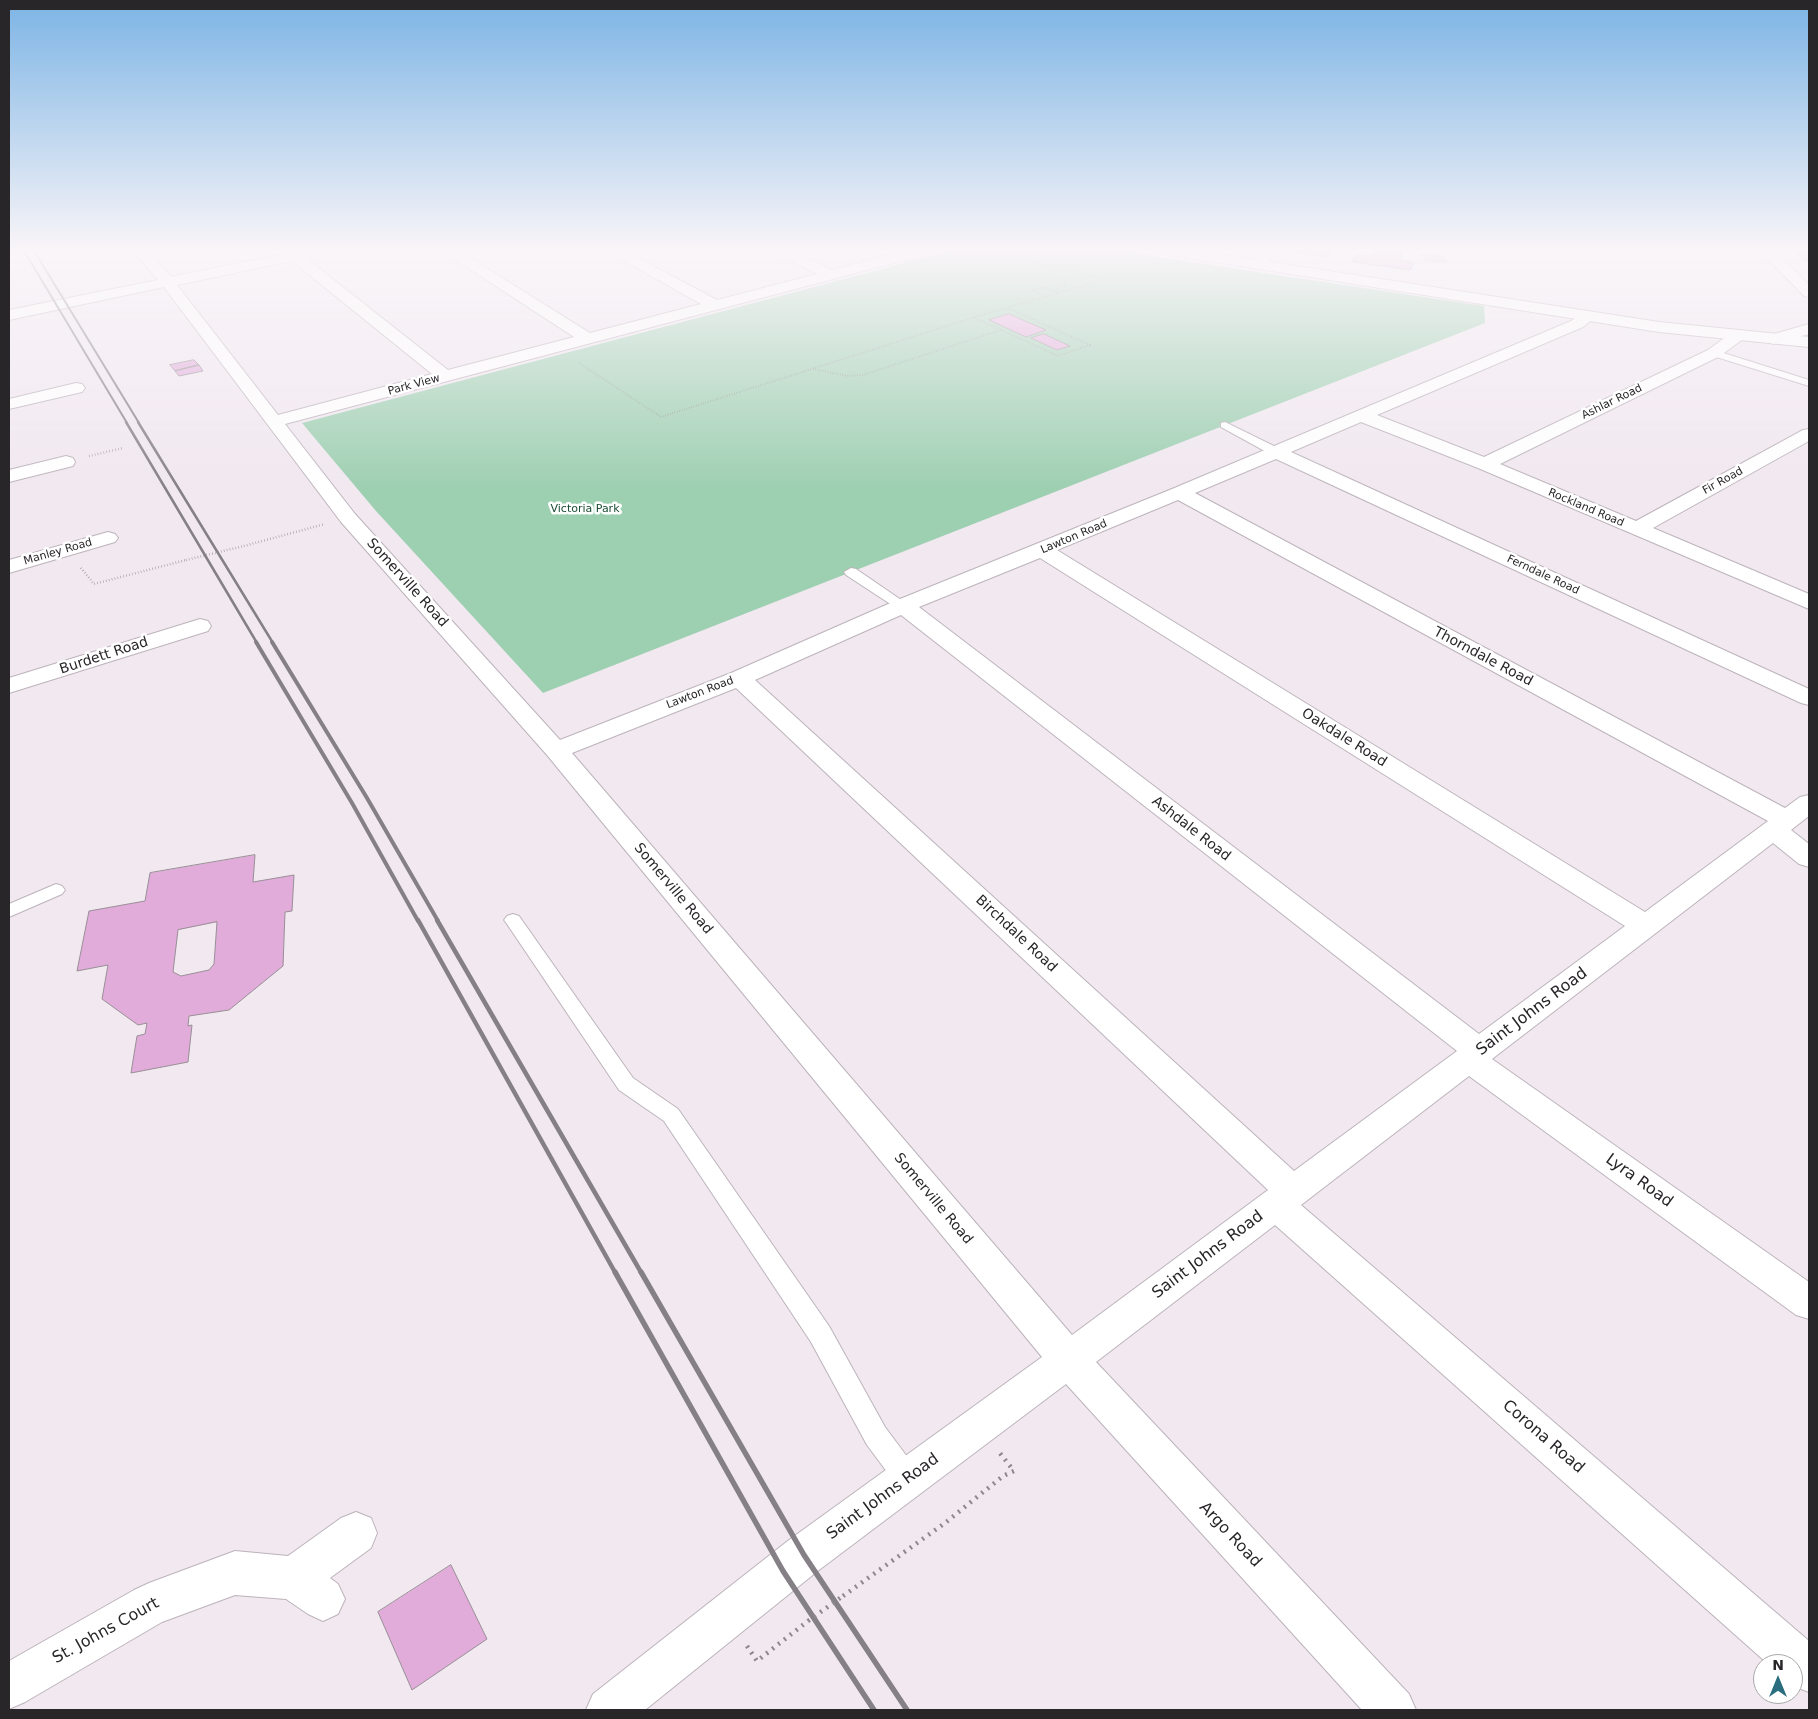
<!DOCTYPE html>
<html>
<head>
<meta charset="utf-8">
<style>
	body { margin:0 }
	#map { position:relative; width:1818px; height:1719px; overflow:hidden; background:#f1e8f0; font-family:"DejaVu Sans",sans-serif }
	canvas { display:block }
	.frame { position:absolute; inset:0; border:10px solid #292629; pointer-events:none }
	.north { position:absolute; left:1753px; top:1654px; width:50px; height:50px; box-sizing:border-box; background:#fff; border:1px solid #a9a8a9; border-radius:50%; rotate:0deg; font-size:14px; font-weight:700; line-height:20px; text-align:center; color:#292629 }
	.north::after { content:''; display:block; margin:auto; width:18px; height:22px; background:#296d7e; clip-path:polygon(50% 0,100% 100%,50% 72%,0 100%) }
</style>
</head>
<body>
<div id="map">
<canvas width="1818" height="1719"></canvas>
<div class="frame"></div>
<div class="north">N</div>
</div>
<script>
const g = document.querySelector('canvas').getContext('2d');
g.lineJoin = 'round';
function fill(path, color) { g.fillStyle = color; g.fill(path, 'evenodd'); }
function trace(path, color, width, dash) { g.strokeStyle = color; g.lineWidth = width; g.lineCap = dash ? 'butt' : 'round'; g.setLineDash(dash || []); g.stroke(path); }
function drawText(font, color, halo, rows, align = 'center') {
  g.font = font + ' "DejaVu Sans",sans-serif'; g.lineWidth = 5; g.setLineDash([]); g.textBaseline = 'middle'; g.strokeStyle = halo; g.fillStyle = color; for (const [text, x, y, turn = 0] of rows) {
    g.save(); g.translate(x, y); g.rotate((+turn || 0) * Math.PI / 180); g.textAlign = isNaN(turn) ? turn : align; if (halo) g.strokeText(text, 0, 0); g.fillText(text, 0, 0); g.restore();
  }
}
fill(new Path2D(`
	M957 249H1122L1151 256 1484 306 1485 323 543 693 376 511 302 423Z`), '#9dcfb1');
const building = new Path2D(`
	M1276 249H1331L1327 257Z
	M1792 249H1809V261H1805Z
	M1375 250 1402 253 1400 260 1414 263 1410 270 1352 262 1356 255 1371 256Z
	M1422 255H1441L1447 262H1427Z
	M1009 314 1046 330 1026 337 989 320Z
	M1044 334 1070 346 1057 350 1031 338Z
	M194 360 199 365 175 371 170 365Z
	M199 365 203 371 179 376 175 371Z
	M255 855 253 882 294 875 292 911 285 912 283 966 229 1010 189 1016 188 1026 192 1025 188 1062 131 1073 137 1036 145 1034 147 1023 138 1025 102 999 108 965 77 971 89 911 145 901 150 873ZM217 922 214 964 209 970 181 976 173 972 178 930Z
	M451 1565 487 1639 412 1690 378 1612Z`);
fill(building, '#e1abda');
trace(building, '#988f96', 1);
const service = new Path2D(`
	M1714 350 1809 380V386L1710 355V351Z
	M1225 422 1280 449 1282 452 1280 455H1272L1221 427V423Z
	M851 568 856 569 910 606 903 610 898 609 846 575 844 572Z
	M56 884 62 886 65 890 62 894 9 917V904Z
	M513 914 519 916 633 1078 678 1109 829 1326 885 1427 917 1470 921 1479 917 1488 908 1492 899 1488 867 1445 811 1342 664 1121 619 1090 507 924 504 920 507 916Z`);
const minor = new Path2D(`
	M132 249H147L171 277 283 254 279 249H334L332 252 306 258 448 370 574 337 439 249H456L590 333 701 304 603 249H621L717 300 817 274 771 249H790L832 270 912 249H937L935 252 285 424 355 514 560 740 731 673 895 601 1172 489 1571 321 1588 311 1596 316 1583 327 1377 415 1484 457 1708 350 1731 333H1743L1745 336 1743 339 1720 356 1500 464 1636 521 1803 430 1809 429V441L1653 528 1809 594V609L1478 468 1361 422 1291 452 1809 689V705L1801 703 1276 459 1195 493 1785 808 1800 797 1809 795V816L1791 830 1809 844V867L1799 864 1773 843 1492 1059 1809 1282V1319L1796 1315 1469 1076 1301 1205 1809 1641V1692L1793 1686V1664H1768L1275 1225 1096 1362 1409 1694 1416 1710H1362L1066 1384 819 1570 645 1710H586L593 1694 789 1540 1042 1357 547 755 341 522 164 287 9 320V310L158 280ZM292 261 432 374 278 415 177 285ZM1178 500 1768 821 1645 912 1057 550ZM1040 558 1625 926 1479 1034 919 607ZM901 615 1457 1051 1294 1171 755 680ZM736 688 1268 1190 1072 1335 572 753Z
	M1263 249H1278L1263 267H1253L1251 264Z
	M76 383 82 384 85 388 82 392 9 409V399Z
	M66 456 73 458 75 462 73 466 9 482V470Z
	M108 532 115 534 118 538 115 542 9 573V560Z
	M200 619 208 621 211 626 208 631 9 693V678Z
	M356 1512 371 1518 377 1533 371 1548 330 1578 338 1584 345 1599 338 1614 323 1621 308 1614 286 1599 235 1595 162 1622 25 1702 9 1709V1661L134 1590 149 1583 235 1551 288 1556 341 1518Z`);
const tertiary = new Path2D(`
	M1151 249H1187L1659 322 1809 337V347L1659 332 1158 253Z`);
const trunk = new Path2D(`
	M1758 249H1773L1809 285V297L1804 296Z
	M1809 324V334L1773 344 1765 339 1767 336Z`);
trace(service, '#bcb3bb', 2);
trace(minor, '#bcb3bb', 2);
trace(tertiary, '#bcb3bb', 2);
trace(trunk, '#bcb3bb', 2);
trace(new Path2D(`
	M1048 266 1046 268 1065 280 1066 284 1053 291
	M1047 297 1031 290 1044 287 1058 294
	M975 318 1058 356 1090 345 1010 309
	M579 363 661 417 975 317 1096 282 1098 277 1008 257 1021 249
	M813 369 848 376 863 375 1001 330`), '#8e888e', 2, [0.5, 2]);
trace(new Path2D(`
	M89 456 123 448
	M244 546 325 524
	M81 568 94 584 186 560`), '#8e888e', 2.5, [0.5, 2.5]);
trace(new Path2D(`
	M843 1596 945 1523 1003 1476 1014 1471 999 1452
	M747 1646 757 1661 808 1621`), '#8e888e', 4.5, [2, 5.5]);
fill(service, '#fff');
fill(minor, '#fff');
fill(tertiary, '#fff');
fill(trunk, '#fff');
trace(new Path2D(`
	M23 249 127 423
	M33 249 139 423`), '#858085', 2);
trace(new Path2D(`
	M126 422 257 643
	M138 422 273 643`), '#858085', 2.5);
trace(new Path2D(`
	M256 642 352 803 418 921
	M272 642 367 798 438 921`), '#858085', 4);
trace(new Path2D(`
	M418 920 616 1274
	M437 920 642 1274`), '#858085', 4.5);
trace(new Path2D(`
	M615 1272 783 1571 874 1710
	M641 1272 804 1555 907 1710`), '#858085', 5.5);
trace(new Path2D(`
	M186 560 244 546`), '#8e888e', 2.5, [0.5, 2.5]);
trace(new Path2D(`
	M808 1621 843 1596`), '#8e888e', 4.5, [2, 5.5]);
const sky = g.createLinearGradient(0, 0, 0, 490);
sky.addColorStop(0, '#7cb4e5');
sky.addColorStop(0.51, '#f9f5f8');
sky.addColorStop(1, '#f9f5f800');
g.fillStyle = sky;
g.fillRect(0, 0, 1818, 490);
drawText('11px', '#292629', '#fff', [
	["Park View",414,385,-15],
	["Ashlar Road",1612,402,-26],
	["Fir Road",1723,481,-29],
	["Rockland Road",1586,508,23],
	["Lawton Road",1074,537,-23],
	["Manley Road",58,552,-16],
	["Ferndale Road",1543,575,25],
	["Lawton Road",700,693,-21]
]);
drawText('11px', '#1a4e34', '#fff', [
	["Victoria Park",585,509]
]);
drawText('14px', '#292629', '#fff', [
	["Somerville Road",407,583,48],
	["Burdett Road",104,656,-18],
	["Thorndale Road",1483,657,28],
	["Oakdale Road",1344,738,32],
	["Ashdale Road",1191,829,38],
	["Somerville Road",673,889,50],
	["Birchdale Road",1016,934,43],
	["Somerville Road",933,1199,50]
]);
drawText('16px', '#292629', '#fff', [
	["Saint Johns Road",1532,1012,-37],
	["Lyra Road",1639,1181,36],
	["Saint Johns Road",1208,1255,-37],
	["Corona Road",1543,1437,41],
	["Saint Johns Road",883,1497,-36],
	["Argo Road",1230,1535,47],
	["St. Johns Court",106,1631,-29]
]);
</script>
</body>
</html>
